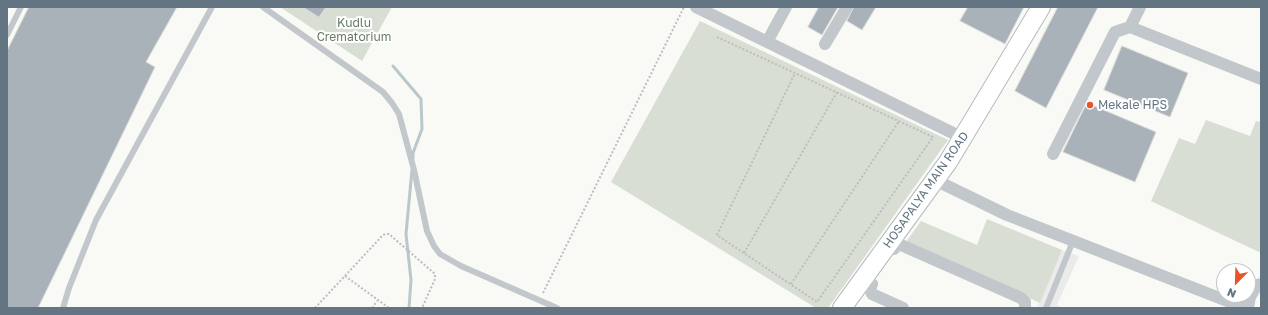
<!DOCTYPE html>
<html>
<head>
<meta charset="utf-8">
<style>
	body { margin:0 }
	#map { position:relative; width:1268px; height:315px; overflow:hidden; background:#f9f9f6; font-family:"Golos Text",sans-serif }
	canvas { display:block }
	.frame { position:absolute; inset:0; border:8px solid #637582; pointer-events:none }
	.north { position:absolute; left:1216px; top:263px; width:40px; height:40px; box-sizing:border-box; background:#fff; border:1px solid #c1c8cd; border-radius:50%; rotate:203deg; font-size:11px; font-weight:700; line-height:16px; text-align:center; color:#637582 }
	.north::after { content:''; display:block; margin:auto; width:14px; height:18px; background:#e85328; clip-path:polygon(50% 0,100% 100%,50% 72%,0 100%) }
</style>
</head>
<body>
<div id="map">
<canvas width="1268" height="315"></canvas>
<div class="frame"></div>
<div class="north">N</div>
</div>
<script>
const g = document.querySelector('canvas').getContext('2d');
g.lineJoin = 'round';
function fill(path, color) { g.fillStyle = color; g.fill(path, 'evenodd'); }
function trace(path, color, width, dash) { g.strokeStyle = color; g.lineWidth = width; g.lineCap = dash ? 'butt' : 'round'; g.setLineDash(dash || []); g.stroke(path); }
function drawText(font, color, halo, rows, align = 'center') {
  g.font = font + ' "Golos Text",sans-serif'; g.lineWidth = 4; g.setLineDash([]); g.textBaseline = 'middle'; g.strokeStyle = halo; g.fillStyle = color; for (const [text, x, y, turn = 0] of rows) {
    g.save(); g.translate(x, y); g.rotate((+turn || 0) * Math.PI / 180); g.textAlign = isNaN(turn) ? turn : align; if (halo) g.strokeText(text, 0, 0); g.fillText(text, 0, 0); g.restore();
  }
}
fill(new Path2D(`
	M1062 250 1079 256 1057 305 1063 308H1037Z`), '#eaebea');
fill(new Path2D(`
	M280 7H392L362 61Z
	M700 21 948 140 828 308H816L611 182Z
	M1206 120 1250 136 1256 121 1261 122V253L1151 201 1179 138 1195 144Z
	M987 219 1062 250 1040 303 906 242 921 221 977 245Z`), '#d9ded5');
trace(new Path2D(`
	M393 66 421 99 422 129 413 153V158
	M409 308 411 280 406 234 412 170`), '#bac7cb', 3);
const building = new Path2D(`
	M29 7H177L146 62 155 67 38 308H7V51Z
	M303 7H326L319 17Z
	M819 7H838L822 35 808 27Z
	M854 7H876L862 30 847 21Z
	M968 7H1024L1005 44 960 21Z
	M1058 7H1098L1046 108 1015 91Z
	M1122 46 1188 73 1170 117 1104 90Z
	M1087 103 1156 132 1135 182 1063 152Z`);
fill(building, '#a9b2b8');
trace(building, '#dbdbd9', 1);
const secondary = new Path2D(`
	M842 308 948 162 1041 7`);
trace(secondary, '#b4bbbf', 20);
trace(new Path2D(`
	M717 37 933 137 817 302 717 235 795 73
	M744 253 837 92
	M345 276 389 308
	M791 284 899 121
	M543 293 684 7
	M315 308 383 235 386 234H389L435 274V279L422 308
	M372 308 377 301`), '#babec1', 2, [2, 2]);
trace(new Path2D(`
	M263 7 383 92 392 103 399 114 414 170 427 231 434 246 440 254 461 266 557 308
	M7 35 21 7
	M63 308 69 288 96 220 212 7
	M1046 308 1073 241`), '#c2c7cb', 6);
trace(new Path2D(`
	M696 7 963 138
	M1140 7 1130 27 1261 79
	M767 42 786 7
	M825 44 847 7
	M1053 154 1115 32 1130 27
	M935 180 1007 215 1245 308
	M887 247 894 249 897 245H901L1021 298 1025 302V308
	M863 278 872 284 870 289 872 294 903 308
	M1248 308 1250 297 1257 285 1261 284`), '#c2c7cb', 12);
trace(secondary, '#fff', 18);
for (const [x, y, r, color] of [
	[1090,105,4,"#e85328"]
]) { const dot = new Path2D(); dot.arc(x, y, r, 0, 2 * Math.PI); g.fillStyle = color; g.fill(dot); trace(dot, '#fff', 1.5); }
drawText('12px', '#667a62', '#fff', [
	["Kudlu",354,23],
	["Crematorium",354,37]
]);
drawText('12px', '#637582', '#fff', [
	["Mekale HPS",1098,105]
], 'left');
drawText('12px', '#637582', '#fff', [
	["HOSAPALYA MAIN ROAD",926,190,-55]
]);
</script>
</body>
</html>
